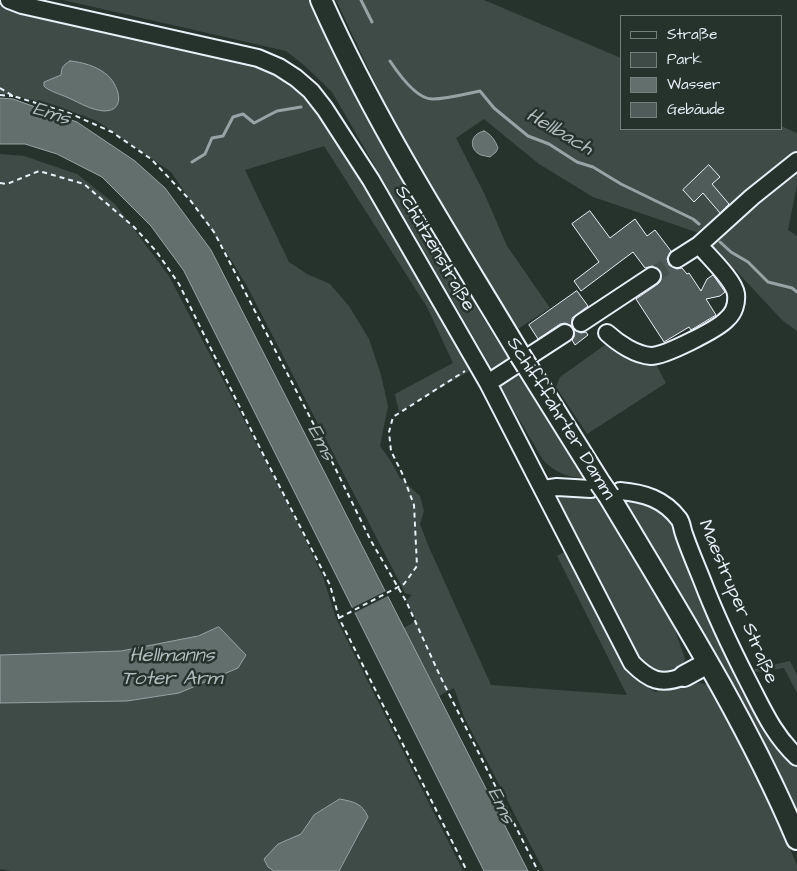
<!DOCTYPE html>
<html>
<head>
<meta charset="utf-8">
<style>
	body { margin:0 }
	#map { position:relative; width:797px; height:871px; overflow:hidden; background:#26332d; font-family:"Architects Daughter",sans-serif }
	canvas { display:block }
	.legend { position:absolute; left:620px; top:15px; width:162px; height:115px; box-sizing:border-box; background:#26332d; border:1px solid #747f7e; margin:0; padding:6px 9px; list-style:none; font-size:15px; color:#e8f1f8 }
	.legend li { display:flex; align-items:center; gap:10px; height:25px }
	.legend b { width:25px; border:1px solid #747f7e }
</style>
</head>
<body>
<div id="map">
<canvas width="797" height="871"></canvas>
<ul class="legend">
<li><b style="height:6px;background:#26332d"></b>Straße</li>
<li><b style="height:14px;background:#3e4b47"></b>Park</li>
<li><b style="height:14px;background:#636f6d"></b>Wasser</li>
<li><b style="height:14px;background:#505c59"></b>Gebäude</li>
</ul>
</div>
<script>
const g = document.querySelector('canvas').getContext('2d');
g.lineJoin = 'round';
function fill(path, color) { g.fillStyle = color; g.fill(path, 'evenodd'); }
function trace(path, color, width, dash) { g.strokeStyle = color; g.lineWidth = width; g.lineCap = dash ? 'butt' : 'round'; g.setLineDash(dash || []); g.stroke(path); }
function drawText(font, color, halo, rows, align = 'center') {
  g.font = font + ' "Architects Daughter",sans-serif'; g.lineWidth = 5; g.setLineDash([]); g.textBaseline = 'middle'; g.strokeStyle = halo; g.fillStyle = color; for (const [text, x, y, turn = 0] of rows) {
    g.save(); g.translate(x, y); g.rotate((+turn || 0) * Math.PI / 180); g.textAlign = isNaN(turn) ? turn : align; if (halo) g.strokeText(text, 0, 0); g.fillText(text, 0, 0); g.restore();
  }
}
fill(new Path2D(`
	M63 0H311C367 126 438 246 511 363L498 371 492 369 332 92 305 66 286 51Z
	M336 0H484L621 58V129H781V126L797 133V185L788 230 797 236V331L782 320 702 234 593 197 539 164 484 119 456 138 485 195 507 246 550 308 518 329 409 155Z
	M0 4 5 6 258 64 292 81 322 111 473 369 399 412 395 394 453 363 427 307 324 146 245 170 289 262 307 274 330 284 349 306 369 339 381 375 388 406 380 446 390 460 400 478 420 496 424 511 420 524 428 545 491 685 627 695 557 556 568 550 634 678 655 692 677 688 694 682 709 685 719 699 769 801 797 865V871H544L464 717 454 688 439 696 404 628 416 621 406 601 412 595 405 593 247 286 228 255 171 172 97 121 55 105 0 93Z
	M0 154 24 156 77 174 115 204 169 276 298 524 323 577 336 618 463 871H339L362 830 314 815 301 834 278 844 268 867 274 871H11L0 869V703L127 701 179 693 219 627 198 636 121 651 0 655Z
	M609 342 653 359 666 383 587 434 556 387 560 377Z
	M515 369 583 478C566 477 555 472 543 460L499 385Z
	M570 493 594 495 674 627 685 659 680 671 669 677 642 668 557 503 559 497Z
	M623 497 652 503 677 525 797 764V811L735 690 683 598Z
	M790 661 797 675V693L784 668 755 672 754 669Z`), '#3e4b47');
const water = new Path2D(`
	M70 61C82 62 96 66 106 74 118 83 128 111 104 111 92 110 81 104 71 99 63 95 54 93 46 88L44 86V82L61 75C62 67 62 66 70 61Z
	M0 98 13 99 77 122 135 161 165 188 211 250 528 871H484L184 271 151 226 102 177 57 154 25 144H0Z
	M484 131C491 134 495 140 498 148L496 152 490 157C487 156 484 156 481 155 469 150 469 134 484 131Z
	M219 627 246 655 238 668 179 693 127 701 0 703V655L121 651 198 636Z
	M340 799C354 802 362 803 368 817L339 871H274L268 867 264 859 278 844 301 834 314 815Z`);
fill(water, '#636f6d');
trace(water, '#98a3a5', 1);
fill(new Path2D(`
	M388 590 390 595 352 614 350 609Z`), '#26332d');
trace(new Path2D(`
	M361 0 372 22
	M390 61C398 73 417 100 433 99 448 99 465 94 480 91L494 108 528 136 549 144 577 162 593 167 621 184 693 219 699 224
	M192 162 205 154 212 138 223 136 233 117 243 114 254 123 277 111 301 107
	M720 242 731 252 748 262 768 282 792 288 797 292`), '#98a3a5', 3);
const building = new Path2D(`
	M709 165 720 177 712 184 729 204 720 213 703 193 694 202 683 190Z
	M590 211 610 238 635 219 647 236 655 230 671 251 667 259 669 265 677 269 682 268 687 274 689 273 701 291 707 279 713 275 725 292 720 296 706 299 716 315 691 330 689 327 664 342 636 299 658 284 661 280V271L657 267 652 266 645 268 633 252 581 291 574 281 599 262 572 224Z
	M577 291 588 306 572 318V326L565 323 560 324 538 339 529 325Z
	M574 330 581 333 586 332 588 335 575 345 572 340 574 337Z`);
fill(building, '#505c59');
trace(building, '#e8f1f8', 1);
trace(new Path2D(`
	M652 276 677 259`), '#43504b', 16, [16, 8]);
const minor = new Path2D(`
	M9 0 22 5 258 58 279 67 296 78 311 91 325 109 371 180 488 383 632 663C649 680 661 686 684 676
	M677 259 699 245 752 197 797 161
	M581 323 652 276
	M607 333C619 344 636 355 651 356 665 356 718 329 727 319 734 313 737 303 736 294 734 280 709 257 699 245
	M488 383 565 333
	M543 489 557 487 591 489
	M620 491C644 493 664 499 679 519 682 523 682 529 684 534 689 549 696 565 702 580 715 614 731 648 748 681 763 710 773 734 797 757`);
const major = new Path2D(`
	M321 0C376 124 450 238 520 355
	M527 366 600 483
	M609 496C676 608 746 719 797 839
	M684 676 708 663`);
trace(minor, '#e8f1f8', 20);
trace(major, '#e8f1f8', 24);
trace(new Path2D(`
	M0 88 13 96 69 113 112 132 151 159 190 200 214 232 314 425 371 541 406 601 440 676 538 871
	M0 95 13 96
	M0 183 7 184 39 171 84 184 134 227 156 251 179 284 261 450 330 585 339 618 467 871
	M339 618 404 584 417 566 414 505 402 473 391 451 389 432 393 417 465 371`), '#e8f1f8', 2, [5, 4]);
trace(minor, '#26332d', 16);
trace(major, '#26332d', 20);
const majorBridge = new Path2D(`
	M520 355 527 366
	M600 483 609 496`);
trace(majorBridge, '#e8f1f8', 24, []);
trace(majorBridge, '#26332d', 20);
drawText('19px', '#e8f1f8', '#26332d', [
	["Schützenstraße",434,249,60],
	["Schifffahrter Damm",560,419,58],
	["Maestruper Straße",737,602,67]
]);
drawText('italic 20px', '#b3bdc0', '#26332d', [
	["Ems",51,115,18],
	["Hellbach",559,133,30],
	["Ems",320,443,63],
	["Hellmanns",172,657],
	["Toter Arm",172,680],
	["Ems",500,806,64]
]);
</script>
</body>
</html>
